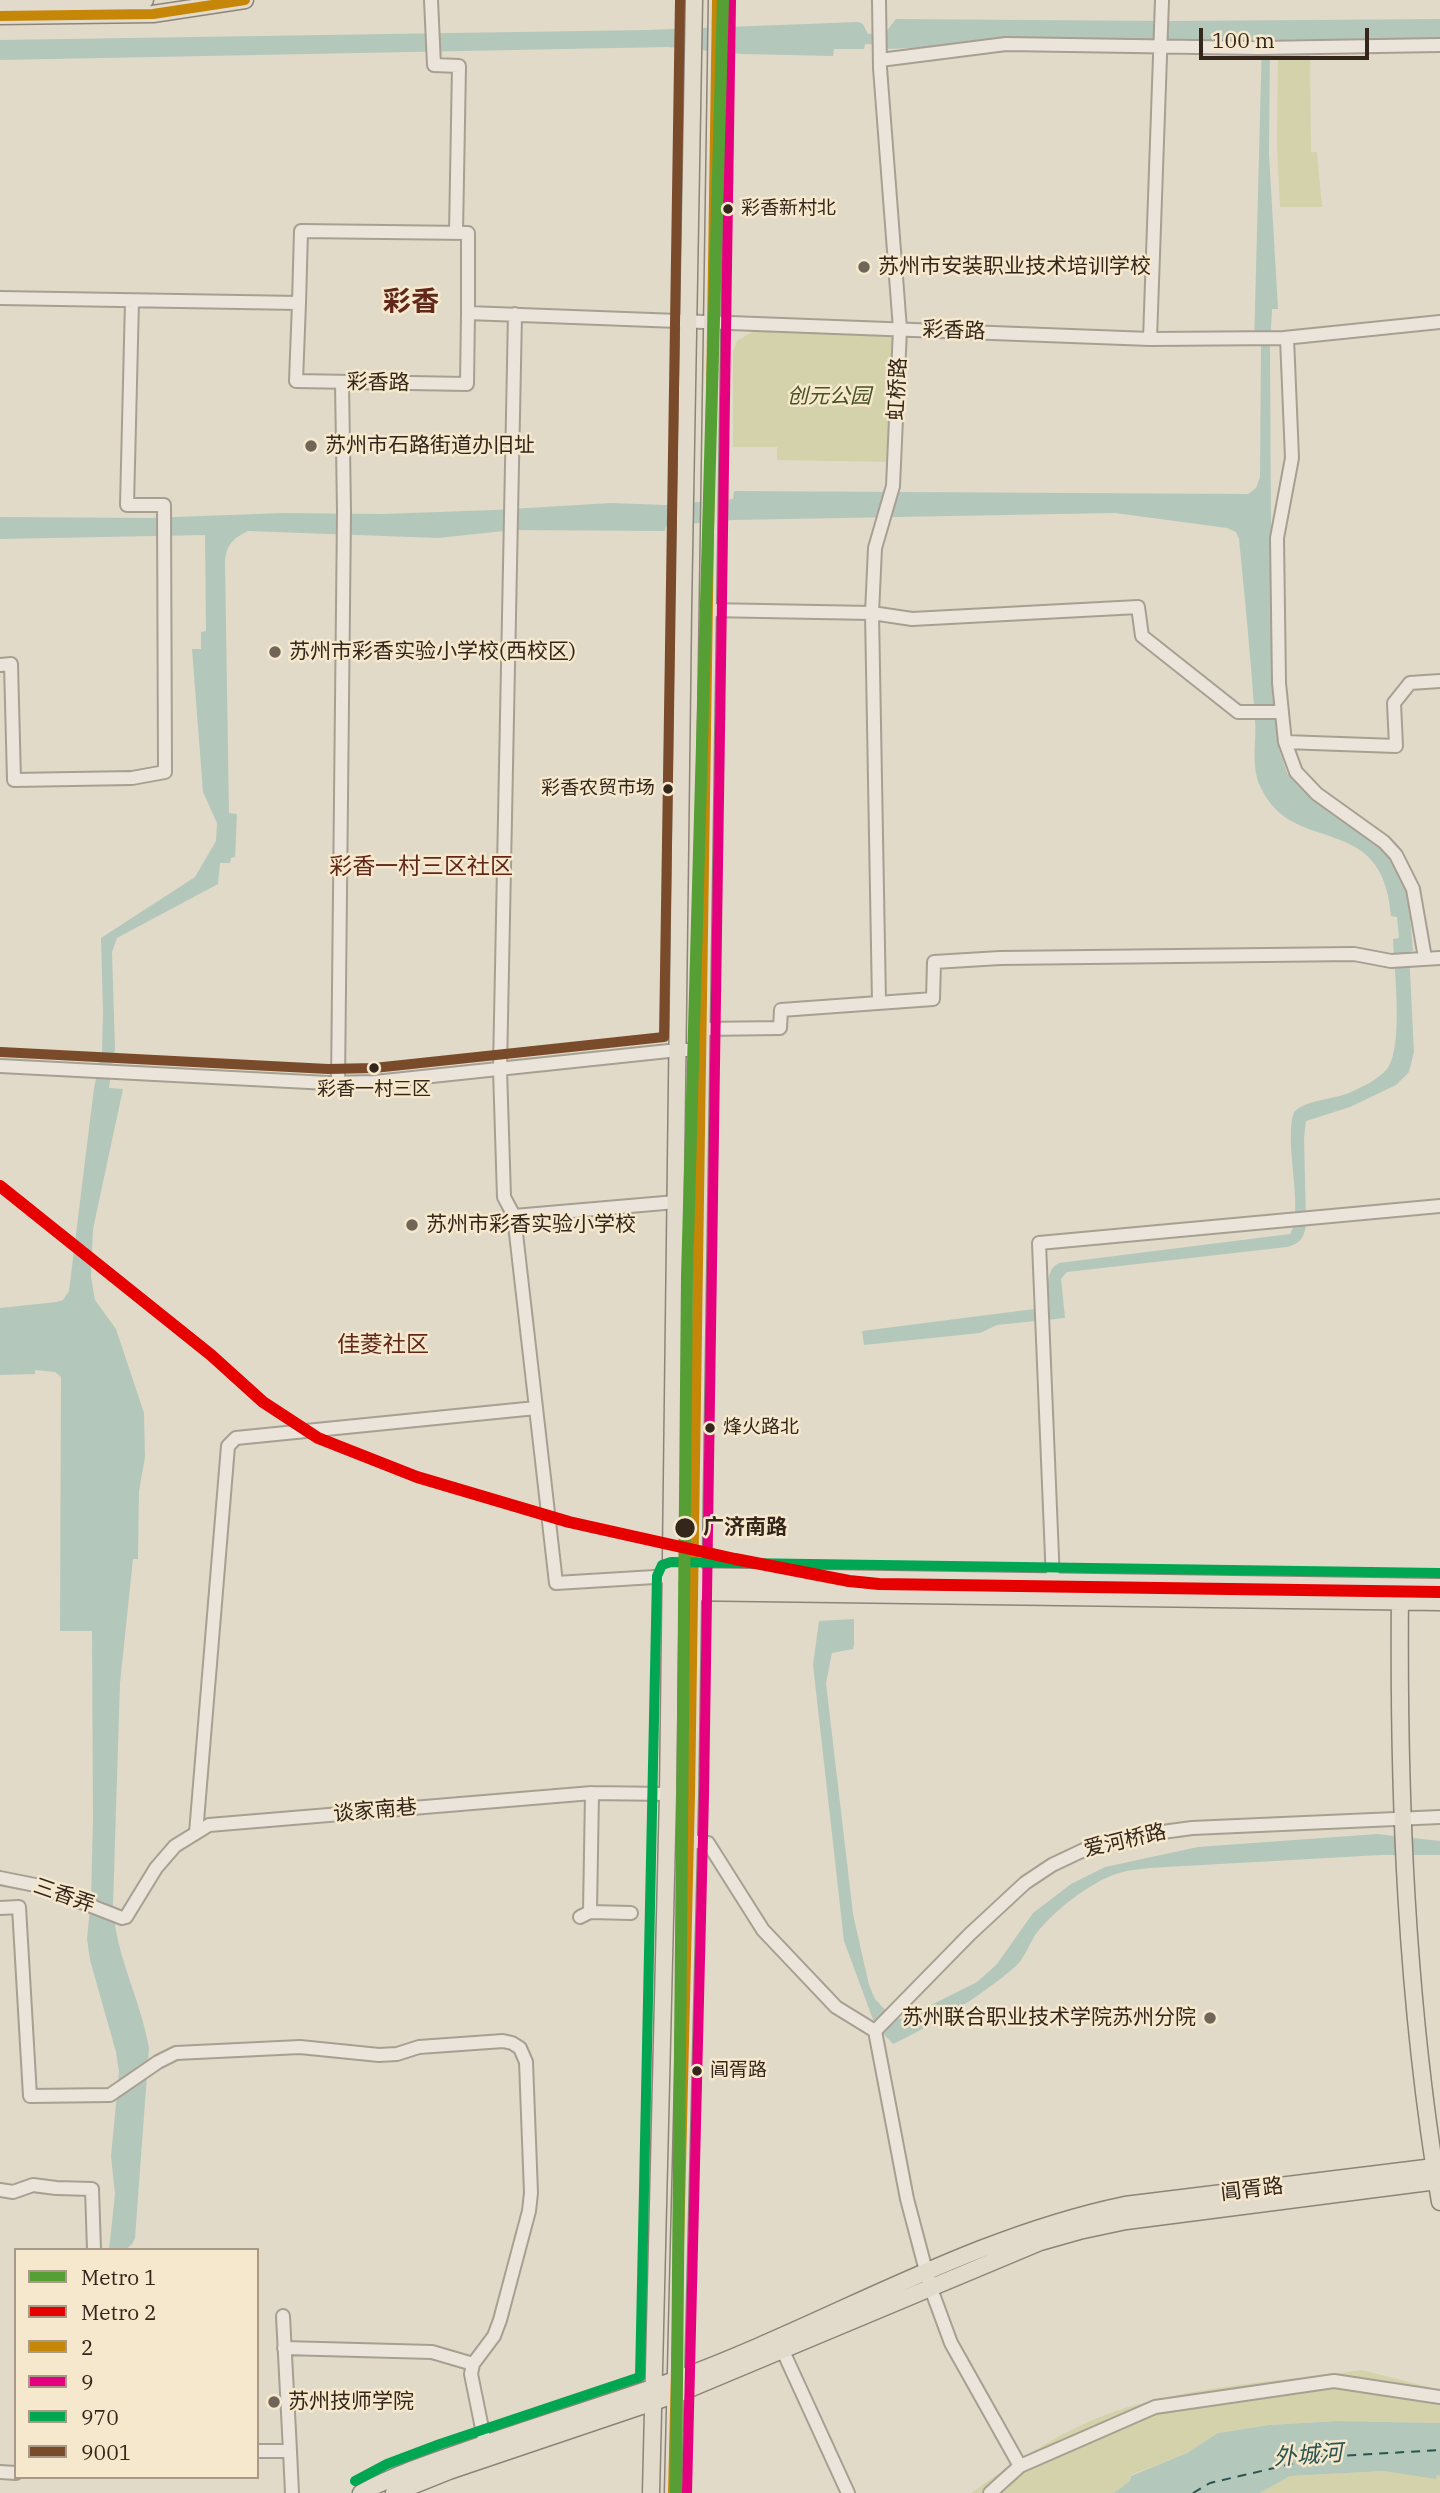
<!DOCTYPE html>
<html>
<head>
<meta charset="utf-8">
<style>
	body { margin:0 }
	#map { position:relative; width:1440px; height:2493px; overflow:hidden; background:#e2dac8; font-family:"IBM Plex Serif",serif }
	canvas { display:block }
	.legend { position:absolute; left:14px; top:2248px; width:245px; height:231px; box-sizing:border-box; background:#f5e8cd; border:2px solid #a89a86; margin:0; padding:9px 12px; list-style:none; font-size:21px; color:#34261b }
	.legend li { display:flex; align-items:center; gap:14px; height:35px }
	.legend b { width:35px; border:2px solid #a89a86 }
	.scale { position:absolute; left:1199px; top:28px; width:170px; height:32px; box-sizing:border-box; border:4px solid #34261b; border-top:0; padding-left:9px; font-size:21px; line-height:24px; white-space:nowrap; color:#34261b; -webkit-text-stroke:5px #f5e8cd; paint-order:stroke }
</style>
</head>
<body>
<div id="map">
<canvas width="1440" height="2493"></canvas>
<ul class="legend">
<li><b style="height:9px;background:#569f34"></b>Metro 1</li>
<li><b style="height:9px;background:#e60000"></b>Metro 2</li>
<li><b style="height:9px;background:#c68607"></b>2</li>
<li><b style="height:9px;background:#e5007d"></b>9</li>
<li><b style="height:9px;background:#00a651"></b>970</li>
<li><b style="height:9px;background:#7a4b2a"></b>9001</li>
</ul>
<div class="scale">100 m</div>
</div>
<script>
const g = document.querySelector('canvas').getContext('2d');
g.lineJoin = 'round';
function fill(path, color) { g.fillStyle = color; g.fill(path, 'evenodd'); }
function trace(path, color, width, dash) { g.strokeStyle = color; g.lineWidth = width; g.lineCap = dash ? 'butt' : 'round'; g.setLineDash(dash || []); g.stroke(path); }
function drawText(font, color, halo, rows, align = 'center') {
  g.font = font + ' "IBM Plex Serif","Noto Sans SC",serif'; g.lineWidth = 5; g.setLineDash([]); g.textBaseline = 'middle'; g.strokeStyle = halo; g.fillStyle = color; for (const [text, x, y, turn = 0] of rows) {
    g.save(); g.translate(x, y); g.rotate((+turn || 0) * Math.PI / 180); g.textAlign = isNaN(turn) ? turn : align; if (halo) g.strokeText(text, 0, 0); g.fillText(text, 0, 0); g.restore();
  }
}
fill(new Path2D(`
	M1310 54 1311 152H1317L1322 207H1280L1277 144 1278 55Z
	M754 331 896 336 892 462 777 460V447H733V352L737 341Z
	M1362 2370 1440 2390V2423L1336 2421 1269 2425 1218 2433 1187 2453 1131 2475 1130 2481 1114 2493H971C1019 2459 1068 2426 1125 2408 1201 2385 1283 2381 1362 2370Z
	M1384 2471 1436 2478 1437 2475 1440 2476V2493H1260L1290 2476Z`), '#d3d2aa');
fill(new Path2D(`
	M896 19 1169 21 1440 19V38L1270 40 1269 154 1278 309H1272L1270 347 1272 692 1279 749 1287 773 1295 782 1386 851 1408 894 1413 951 1409 952 1414 1052 1409 1072 1396 1085 1350 1107 1306 1121 1304 1138 1306 1223C1305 1237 1300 1244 1287 1247L1067 1272 1061 1279 1065 1318 997 1325 980 1333 864 1345 862 1331 1050 1307C1049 1291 1043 1272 1059 1263L1290 1234C1305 1213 1283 1142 1294 1112 1307 1099 1334 1100 1351 1092 1362 1087 1379 1079 1387 1069 1404 1047 1394 968 1393 939L1399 938 1397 917 1391 916C1383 809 1294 858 1261 788 1250 766 1257 743 1255 720 1251 660 1245 600 1239 539L1236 532 1227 528 1115 513 733 520 666 526 665 531 513 530 438 538 248 531C232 539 226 545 225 563L229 813 237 814 235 857 231 858 230 863H220L218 884 117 938 112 952 115 1049 109 1088 123 1089 93 1229 91 1277 95 1300 116 1329 144 1413 145 1457 139 1491 138 1559H133L120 1683 113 1905C115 1955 141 2000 149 2048L135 2238C130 2251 122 2250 109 2250L115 2194 111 2156 119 2072 116 2052 90 1960 87 1939 91 1898 93 1819 92 1631H60L61 1377 55 1372 35 1370V1374L0 1375V1308L57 1302 63 1300 69 1291 94 1088 102 1051 103 1012 101 938 195 877 216 841 217 823 203 792 192 649H201V632L206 631 205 535 0 539V517L149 518 283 513 382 514 494 510 611 503 665 505 733 499 734 491 1248 494 1256 488 1260 477 1261 346H1254L1262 40 1040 39 1019 43 888 49 884 45 865 44 864 49H834L833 56 742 54 668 47 0 60V40L647 30 858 22 863 24 868 34 885 33Z
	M854 1619V1645L853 1649 832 1653 826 1683 853 1914 869 1985 875 1999 893 2018 903 2019 977 1982 997 1964 1033 1913 1071 1884 1105 1867 1198 1847 1377 1834 1440 1841V1855H1381L1166 1867C1148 1868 1130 1869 1113 1875 1086 1886 1058 1908 1039 1930 1030 1940 1026 1957 1016 1966 979 1998 938 2022 893 2044L875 2025 844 1941 813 1665 819 1621Z
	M1336 2421 1440 2423V2476L1437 2475 1436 2479 1384 2471 1290 2476 1260 2493H1114L1130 2481 1131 2476 1187 2453 1218 2433 1269 2425Z`), '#b4c7bb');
trace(new Path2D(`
	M1193 2493 1210 2483 1321 2457 1440 2450`), '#2a5450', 2, [9, 7]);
const minor = new Path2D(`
	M431 0 434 65 459 66 456 233
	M880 60 1006 44 1258 48 1440 45
	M0 298 299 303 296 381 467 384 468 313 1150 339 1284 338 1440 322
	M299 303 301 231 468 233V313
	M1287 338 1292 458 1277 538 1279 683 1285 742 1296 772 1317 794 1384 842 1396 855 1413 889 1425 958
	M1150 339 1162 0
	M708 610 872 613 875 548 893 486 900 329 880 68 879 0
	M0 665 11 664 14 780 132 778 165 772 164 505H127L132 301
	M1285 742 1396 746 1394 703 1410 683 1440 681
	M879 1002 872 613 912 619 1138 607 1142 636 1238 712H1281
	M701 1029 780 1028 781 1010 933 999 934 962 1000 958 1354 954 1391 961 1440 958
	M0 1066 328 1083 375 1082 678 1050H701
	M338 1083 344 512 342 382
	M514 1216 504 1197 500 1069 515 314
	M536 1408 514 1216 676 1202
	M1053 1581 1039 1243 1440 1206
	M196 1833 228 1446 236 1438 536 1408 556 1583 671 1576
	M689 1841 708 1843 763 1930 836 2007 875 2031 907 2199 930 2286 951 2343 1020 2466 1155 2407 1334 2381 1440 2397
	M0 1878 40 1886 122 1918 126 1917 156 1868 175 1846 209 1825 592 1793 668 1794
	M0 1908 19 1907 30 2096 110 2095 158 2062 176 2053 300 2047 379 2055 397 2054 419 2047 503 2041 512 2043 520 2048 526 2062 531 2193 529 2211 500 2320 494 2336 473 2364 471 2374 485 2443
	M590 1912 592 1793
	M580 1917 590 1912 631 1913
	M875 2031 970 1934 1025 1883 1052 1865 1090 1847 1133 1836 1192 1828 1440 1817
	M0 2190 13 2192 33 2185 56 2188 92 2189 94 2250
	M284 2348 432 2352 473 2364
	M782 2349 848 2493
	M257 2451H290L283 2316
	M290 2451 292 2493
	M0 2472 16 2473
	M990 2493 1020 2466`);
const major = new Path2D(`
	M0 2 145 0
	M0 16 153 14 245 0
	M684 1576 1440 1587
	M1400 1591C1398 1795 1406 2000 1440 2202
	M683 1592 1440 1602
	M361 2493C394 2475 429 2463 464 2451 534 2426 605 2405 675 2380 826 2325 966 2238 1125 2205L1434 2167
	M394 2493 449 2471 677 2394 1040 2242 1079 2231 1126 2221 1437 2181
	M651 2493 668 1794 683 609 694 0
	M673 2493 690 1795 717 0`);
trace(minor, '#a79f92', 16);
trace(major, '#8c8479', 19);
trace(minor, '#eae4da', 12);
trace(major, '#e2dbcb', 16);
trace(new Path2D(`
	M0 16 153 14 245 0
	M673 2493 690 1795 717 0`), '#c68607', 10);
trace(new Path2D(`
	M687 2493 704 1795 731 0`), '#e5007d', 10);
trace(new Path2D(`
	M355 2481 387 2464 440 2444 640 2377 657 1576 662 1565 671 1562 1440 1573`), '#00a651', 10);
trace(new Path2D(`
	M1 1052 328 1069 374 1068 664 1037 680 0`), '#7a4b2a', 10);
trace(new Path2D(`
	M676 2493 687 1276 723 0`), '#569f34', 12);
trace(new Path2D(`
	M0 1186 211 1355 263 1402 318 1438 417 1477 569 1522 735 1559 849 1581 879 1584 1440 1592`), '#e60000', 12);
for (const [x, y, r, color] of [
	[728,209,6,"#34261b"],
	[864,267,7,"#716558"],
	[311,446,7,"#716558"],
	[275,652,7,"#716558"],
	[668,789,6,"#34261b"],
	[374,1068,6,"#34261b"],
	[412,1225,7,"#716558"],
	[710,1428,6,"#34261b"],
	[685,1528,11,"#34261b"],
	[1210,2018,7,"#716558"],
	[697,2071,6,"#34261b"],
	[274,2402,7,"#716558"]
]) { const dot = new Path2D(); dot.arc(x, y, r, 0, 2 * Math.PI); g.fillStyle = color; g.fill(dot); trace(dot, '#f5e8cd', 2.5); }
drawText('19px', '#34261b', '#f5e8cd', [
	["彩香新村北",741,209],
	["彩香农贸市场",655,789,"right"],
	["彩香一村三区",374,1090,"center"],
	["烽火路北",723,1428],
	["阊胥路",710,2071]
], 'left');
drawText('21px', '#34261b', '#f5e8cd', [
	["苏州市安装职业技术培训学校",878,267],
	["苏州市石路街道办旧址",325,446],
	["苏州市彩香实验小学校(西校区)",289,652],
	["苏州市彩香实验小学校",426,1225],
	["苏州联合职业技术学院苏州分院",1196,2018,"right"],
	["苏州技师学院",288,2402]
], 'left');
drawText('21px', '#34261b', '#f5e8cd', [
	["彩香路",954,331,2],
	["彩香路",378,383,1],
	["虹桥路",898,389,-87],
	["谈家南巷",375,1811,-5],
	["爱河桥路",1125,1841,-13],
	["三香弄",64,1896,19],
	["阊胥路",1252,2190,-7]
]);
drawText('italic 21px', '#475122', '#f5e8cd', [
	["创元公园",829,397]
]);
drawText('bold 21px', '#34261b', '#f5e8cd', [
	["广济南路",703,1528]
], 'left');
drawText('23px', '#61271b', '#f5e8cd', [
	["彩香一村三区社区",421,867],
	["佳菱社区",383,1345]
]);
drawText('italic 23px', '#2a5450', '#f5e8cd', [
	["外城河",1308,2456,-4]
]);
drawText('bold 28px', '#61271b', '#f5e8cd', [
	["彩香",411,303]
]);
</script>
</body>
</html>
